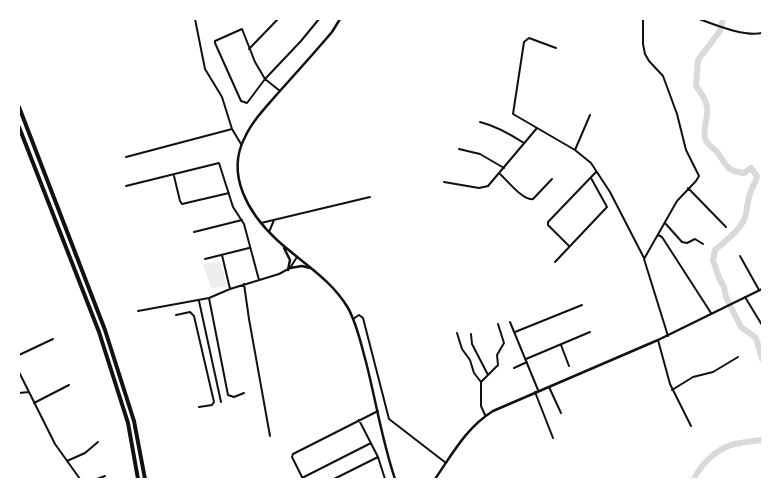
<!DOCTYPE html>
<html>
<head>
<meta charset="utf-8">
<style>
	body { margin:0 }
	#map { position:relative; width:781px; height:498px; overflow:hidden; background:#fff; font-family:"Roboto Condensed",sans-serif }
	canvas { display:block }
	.frame { position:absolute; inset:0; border:20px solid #fff; pointer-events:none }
</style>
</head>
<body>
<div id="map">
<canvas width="781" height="498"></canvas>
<div class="frame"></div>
</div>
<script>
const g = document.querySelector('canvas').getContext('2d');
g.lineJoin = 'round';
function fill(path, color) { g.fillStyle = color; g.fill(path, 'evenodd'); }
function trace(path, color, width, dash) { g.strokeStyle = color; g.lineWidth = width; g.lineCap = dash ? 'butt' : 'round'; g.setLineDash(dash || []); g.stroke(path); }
fill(new Path2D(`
	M220 261 227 287 211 288 203 264Z`), '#eee');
trace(new Path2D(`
	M723 19 720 31 698 60 696 86C702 94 709 104 707 115 706 123 703 130 705 138 708 148 716 148 720 156 728 168 728 171 744 173L751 168 757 176C756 182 753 185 751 191 748 198 747 206 746 214 742 230 726 240 715 250L713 260 719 278 724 287 726 297 741 327 756 338 762 359
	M694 479C701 464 717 448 735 444 743 442 753 441 762 440`), '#d9d9d9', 6);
trace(new Path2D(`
	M195 19 205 69 222 97 232 129 241 144
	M643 19V44L645 54 649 61 663 76 677 114 686 150 699 176 696 181 677 201 644 259 668 336
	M699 19C716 25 744 37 762 33
	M556 48 529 38 524 42 513 114 575 150 591 163 610 192 644 258
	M249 49 278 19
	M280 91 265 79 255 62 242 29 215 41V43L241 101 247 103 265 79 301 41 319 19
	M480 122C496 126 510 134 524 143
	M459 149 480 154 504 168
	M575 150 590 115
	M126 157 232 129
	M499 173C507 180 523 201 533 199L552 179
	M174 176 180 201 182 204 229 193
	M444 182 479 188 488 186 537 128
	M126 186 219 163 233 207 244 224 259 280
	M688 188 726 227
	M261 223 370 197
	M665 223 682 242 687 243 695 239 703 244
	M194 232 242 220
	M269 232 274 220
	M658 235 662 237 711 313
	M569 246 548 225V222L596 172
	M222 255 230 289
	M740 256 759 290
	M205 259 249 248
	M555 262 607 207 591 178
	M244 284 249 319 270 436
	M745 297 762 325
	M209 298 228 395 234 397 244 393
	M199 301 221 402
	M138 311 209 298 230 289 279 274 290 268 297 257
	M176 315 190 312 194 316 214 402 212 405 199 407
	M353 319 359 315 363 318 389 419 446 463
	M510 322 538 390
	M515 332 582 305
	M457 333 462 349 470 360 474 373 481 382V406L485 415
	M471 334 472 344 488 375
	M658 340 670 384 691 426
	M561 345 569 366
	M19 355 53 339
	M526 359 590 332
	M514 368 527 362
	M19 372 55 444 80 479
	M481 382 498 365 497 355 504 343 498 324
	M549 387 561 413
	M672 390 693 377 713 372 738 357
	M535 392 553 438
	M19 393 29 392
	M34 403 69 385
	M359 420 378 457 385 479
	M67 461 85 453 98 442
	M302 478 371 443
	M97 479 105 476
	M303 479 292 457 293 454 378 411
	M334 479 378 457`), '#111', 2);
trace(new Path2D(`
	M340 19 332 32C315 52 297 72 279 92 267 106 253 120 245 137 225 175 249 214 277 240 301 262 331 279 348 308 357 324 361 344 366 362 376 401 382 441 395 479
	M284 248 290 260 288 270
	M290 268 302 266 310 268
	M435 479C453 453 466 428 493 411L658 340 762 289`), '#111', 2.5);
trace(new Path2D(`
	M19 107 105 330 134 421 145 479
	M19 127 99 332 128 423 138 479`), '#111', 4);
</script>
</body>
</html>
